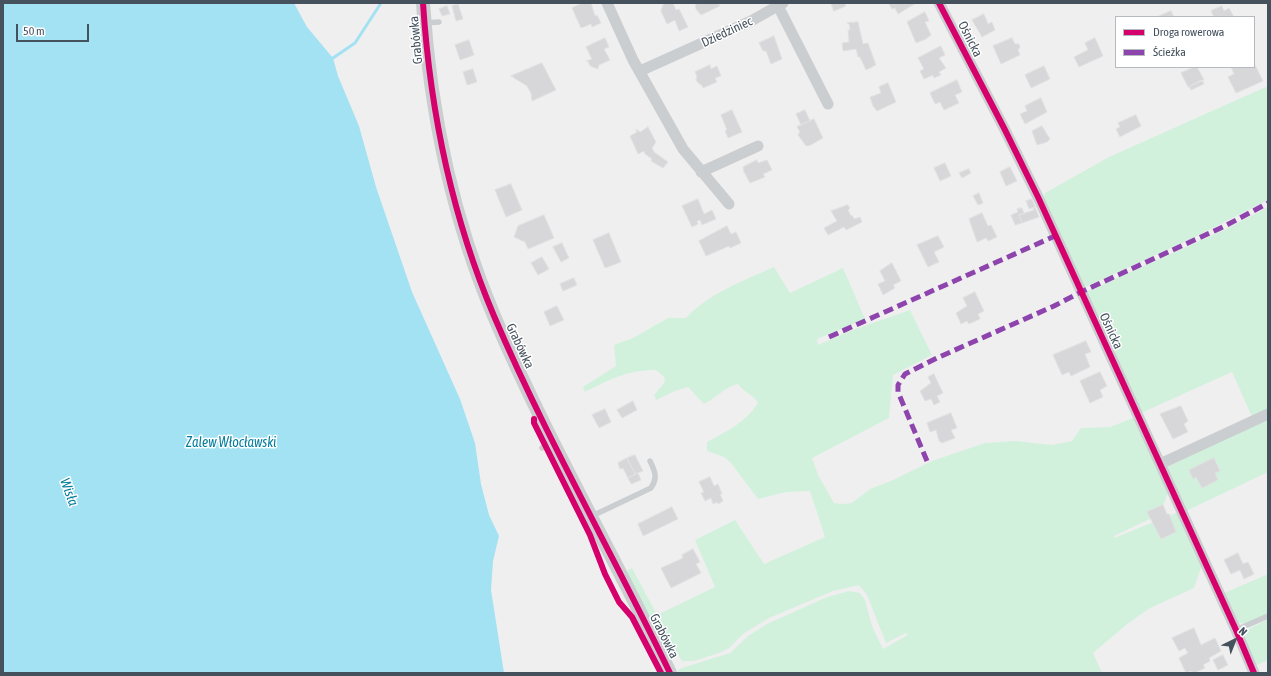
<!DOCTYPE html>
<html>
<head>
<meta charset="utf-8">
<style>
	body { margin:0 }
	#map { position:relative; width:1271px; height:676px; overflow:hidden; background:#f0efef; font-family:"Asap Condensed",sans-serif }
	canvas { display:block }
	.frame { position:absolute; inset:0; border:4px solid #45525e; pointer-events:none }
	.legend { position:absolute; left:1115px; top:16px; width:140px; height:52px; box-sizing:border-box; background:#fff; border:1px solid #b5babf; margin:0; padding:5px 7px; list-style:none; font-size:12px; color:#45525e }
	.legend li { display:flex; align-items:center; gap:8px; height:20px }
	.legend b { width:20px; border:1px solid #b5babf }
	.north { position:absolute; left:1215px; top:620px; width:40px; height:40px; -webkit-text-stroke:3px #fff; paint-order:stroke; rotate:43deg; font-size:11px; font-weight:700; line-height:16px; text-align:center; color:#45525e }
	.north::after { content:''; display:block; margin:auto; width:14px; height:18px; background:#45525e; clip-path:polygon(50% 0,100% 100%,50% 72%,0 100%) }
	.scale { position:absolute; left:16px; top:24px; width:73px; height:18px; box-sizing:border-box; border:2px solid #45525e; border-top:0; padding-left:5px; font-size:12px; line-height:14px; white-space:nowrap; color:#45525e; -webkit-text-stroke:3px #fff; paint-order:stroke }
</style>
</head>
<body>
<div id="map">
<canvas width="1271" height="676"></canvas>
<div class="frame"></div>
<ul class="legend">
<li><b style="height:5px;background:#d6006c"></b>Droga rowerowa</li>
<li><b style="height:5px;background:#8e44ad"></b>Ścieżka</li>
</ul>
<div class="north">N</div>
<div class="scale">50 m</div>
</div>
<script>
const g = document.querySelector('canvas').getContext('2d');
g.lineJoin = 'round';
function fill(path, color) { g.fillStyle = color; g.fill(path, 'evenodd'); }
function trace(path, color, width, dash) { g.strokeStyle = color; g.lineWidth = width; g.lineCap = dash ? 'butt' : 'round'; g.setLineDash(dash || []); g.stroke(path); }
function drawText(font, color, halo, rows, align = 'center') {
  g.font = font + ' "Asap Condensed",sans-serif'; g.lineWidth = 3; g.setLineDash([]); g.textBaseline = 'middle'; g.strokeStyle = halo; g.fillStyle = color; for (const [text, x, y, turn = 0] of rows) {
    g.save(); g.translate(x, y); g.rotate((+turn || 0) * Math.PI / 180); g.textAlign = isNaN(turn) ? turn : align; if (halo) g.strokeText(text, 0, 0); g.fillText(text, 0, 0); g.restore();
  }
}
fill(new Path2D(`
	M1268 86V200L1195 237 1083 288 1044 199 1045 193 1109 157Z
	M1268 207V412L1253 419 1232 372 1141 413 1084 293 1226 229Z
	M774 267 790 293 843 268 865 319 817 339 818 345 850 331 910 310 932 355 893 375 889 418 812 458 818 475 834 503 843 504 852 503 870 489 891 481 932 461 985 443 1015 441 1052 445 1072 441 1081 428 1110 427 1136 417 1169 490 1160 514 1114 536V538L1176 513 1181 516 1203 562 1194 588 1150 608 1126 625 1093 653 1102 673H678V670L682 668 730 653 748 636 767 624 827 597 849 591 860 593 865 600 872 626 883 649 908 635 906 633 886 643 867 595 859 585 833 591 769 618 743 634 729 648 719 653 694 661H682L655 618V622L652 624 626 571 632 568 657 615 715 587 695 540 735 520 764 564 825 537 810 491 786 492 758 499 731 463 724 457 707 451V442C726 432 746 422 758 403 753 394 744 393 738 384 725 387 716 398 704 404L688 387 675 391 656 400 654 395 665 382 664 377 656 370C627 370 611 379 585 392L583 387 616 366 614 345 633 338 668 318H686C709 293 743 281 774 267Z
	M1268 417V472L1186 511 1166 472 1169 463Z
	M1268 574V614L1245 624 1236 622 1222 594Z
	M1268 619V660L1255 666 1243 632Z`), '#d1f1dd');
fill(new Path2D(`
	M3 3H294L307 27 333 58 338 76 359 126 376 187 412 292 460 399 475 443 481 484 489 515 499 536 493 561 491 590 504 673H3Z`), '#a2e2f2');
trace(new Path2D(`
	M333 58 355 43 381 3`), '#a2e2f2', 3);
const building = new Path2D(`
	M583 3H591L595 16 597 15 601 23 592 27 591 24 581 28 572 8Z
	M664 3H673L676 10 679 9 688 27 679 31 675 20 667 24 661 11Z
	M696 3H718L720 6 701 15 696 9Z
	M831 3H844L846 6 834 11Z
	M891 3H916L898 14 895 8 892 9 889 4Z
	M458 4 463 19 456 21 452 6Z
	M447 6 450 14 442 16 439 9Z
	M1222 6 1224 11 1229 8 1234 17H1214L1211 11Z
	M1171 11 1174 17H1157L1161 15Z
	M925 12 929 21 925 22 931 35 926 39 916 43 907 22Z
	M984 14 988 24 992 22 995 30 982 37 972 20Z
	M858 22 863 44 868 43 876 65 866 70 860 57H858L856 49 843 51 842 43 849 42 848 30H850L849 24 847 23Z
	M774 36 782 59 771 64 766 51H763L759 43Z
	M605 38 609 47 604 49 610 60 599 65 598 69 590 66 588 61H586L592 59 586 47Z
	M1012 38 1015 44H1019L1020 47 1018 50 1020 55 1001 64 993 46Z
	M1095 38 1103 56 1079 67 1074 57 1088 50 1085 43Z
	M469 40 474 55 460 60 455 45Z
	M941 46 945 55 939 58 946 68 939 72 941 75 934 78 933 75 924 79 920 71 924 69 918 58Z
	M542 63 556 90 532 101 531 93 527 86 511 76Z
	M1254 63 1263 81 1236 93 1228 77 1234 74 1231 67H1254Z
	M710 65 711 69 717 66 721 76 715 78 717 82 703 88 701 84H699L696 80 697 76 695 72Z
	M1044 66 1050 79 1031 88 1025 75Z
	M1194 67H1197L1204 80 1188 87 1181 73Z
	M473 69 477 82 467 85 463 72Z
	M957 80 962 92 955 95 959 103 944 110 940 102 935 104 930 93Z
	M1202 80 1204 84 1191 90 1189 87Z
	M888 83 896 102 877 111 873 106 870 97 881 93 879 87Z
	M1041 98 1047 112 1025 124 1020 114 1027 111 1025 106Z
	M732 110 742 132 728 138 725 131 727 130 721 115Z
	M805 110 810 121 801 125 796 114Z
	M1136 115 1141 126 1120 137 1116 129 1120 127 1118 123Z
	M814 119 823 138 811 145 806 146 798 135 800 132 797 127Z
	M1042 126 1050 139 1047 142 1037 145 1032 131Z
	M648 127 656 142 652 148 654 152 668 162 663 168 651 161 652 159 645 154 644 151 638 154 630 136 637 132 636 129 640 132Z
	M757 160 758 163 767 160 772 170 763 174 765 177 750 183 744 172 743 167Z
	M945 163 951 176 940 181 934 168Z
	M1010 167 1017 181 1006 186 1000 172Z
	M969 169 971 173 962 178 959 173Z
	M511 184 522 210 506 217 495 190Z
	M979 193 983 203 978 205 973 196Z
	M698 199 704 214 712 210 716 219 702 225 700 220 697 221 698 224 692 227 682 206Z
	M1032 199 1035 207 1029 209 1026 201Z
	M848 205 850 208 848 210 851 216 852 215 854 219 860 217 862 222 846 230 844 227 828 235 824 228 837 221 831 211Z
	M1035 207 1039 217 1022 223 1019 215 1034 210 1033 208Z
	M1022 208 1024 213 1019 215 1022 223 1015 225 1011 215 1018 212 1017 209Z
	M982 213 988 226 991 225 997 237 988 241 986 238 977 242 969 219Z
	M544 215 554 238 528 249 525 242 514 237 518 226Z
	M727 226 731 234 736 232 741 243 730 248 729 246 706 256 699 241Z
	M609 233 621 262 605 268 593 240Z
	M938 236 944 247 934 252 939 262 928 267 917 245Z
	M562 243 569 258 561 262 553 247Z
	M542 257 549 269 538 275 531 263Z
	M892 263 901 281 893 285 895 288 883 295 878 284 885 281 880 271Z
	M574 278 577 285 563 291 560 284Z
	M975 292 984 311 978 314 980 319 969 324 967 321 961 324 956 313 967 306 963 298Z
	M557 306 564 320 550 326 544 312Z
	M1086 341 1091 352 1085 354 1090 367 1071 376 1069 372 1062 375 1053 355Z
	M1100 372 1107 386 1100 390 1103 397 1090 403 1080 381Z
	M934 374 943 393 937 396 940 402 934 405 931 399 925 401 920 391 931 383 928 377Z
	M633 401 637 410 622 418 617 410Z
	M1181 406 1188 421 1184 424 1188 432 1173 439 1160 414Z
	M605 409 611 422 599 428 592 415Z
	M951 413 957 428 951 430 955 438 942 443 939 441 936 430 930 432 927 423Z
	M635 455 643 471 635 474 627 458Z
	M627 458 635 474 628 478 623 468 620 469 618 463Z
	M1214 458 1220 471 1215 473 1218 480 1202 488 1196 477 1193 479 1189 470Z
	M638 473 641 480 631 484 628 478Z
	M710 477 714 486 718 484 722 494H720L723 501 718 504 717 502 713 504 711 498 705 501 701 493 704 492 699 482Z
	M1163 505 1167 514H1169L1176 532 1161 539 1147 512Z
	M672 507 678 519 643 536 638 524Z
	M693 549 700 562 696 564 701 573 671 588 661 568 683 558 682 555Z
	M1238 553 1243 564 1248 562 1254 574 1244 579 1240 570 1231 574 1224 560Z
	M1194 628 1201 645 1215 638 1221 651 1209 658 1210 661 1203 665 1205 668 1194 673 1191 671 1186 673 1179 658 1188 653 1185 648 1179 651 1172 638Z
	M1223 655 1228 665 1218 670 1213 660Z`);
fill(building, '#d7d7d9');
trace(building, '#e1e1e2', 1);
trace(new Path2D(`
	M425 23 439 22
	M542 448 553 442
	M592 516 651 488C658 478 655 471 650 461
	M1236 630 1268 616`), '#cbced0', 5.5);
trace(new Path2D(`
	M607 3 633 60 683 149 729 204
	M939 3 1004 128 1038 197 1236 630 1254 673
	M778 6 828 104
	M640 71 751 21 783 3
	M701 172 758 146
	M1160 464 1268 414`), '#cbced0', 11);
trace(new Path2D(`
	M423 3C430 110 452 217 494 316 546 438 613 554 670 673`), '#cbced0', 14);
trace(new Path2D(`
	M829 337 1055 236
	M927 461 898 392V385L905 374 937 358 1054 306 1081 292 1225 226 1268 203`), '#8e44ad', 5, [10, 5]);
trace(new Path2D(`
	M423 3C430 110 452 217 494 316 546 438 613 554 670 673
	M939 3 1004 128 1038 197 1236 630 1254 673
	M534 419V423L590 535 605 574 619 602 632 617 661 673`), '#d6006c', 6);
drawText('13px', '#45525e', '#fff', [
	["Dziedziniec",727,32,-25],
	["Ośnicka",970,39,63],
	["Grabówka",416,40,-95],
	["Ośnicka",1111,331,65],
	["Grabówka",520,346,65],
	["Grabówka",664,636,63]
]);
drawText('italic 14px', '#037d9c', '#fff', [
	["Zalew Włocławski",231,443],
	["Wisła",69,492,70]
]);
</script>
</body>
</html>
